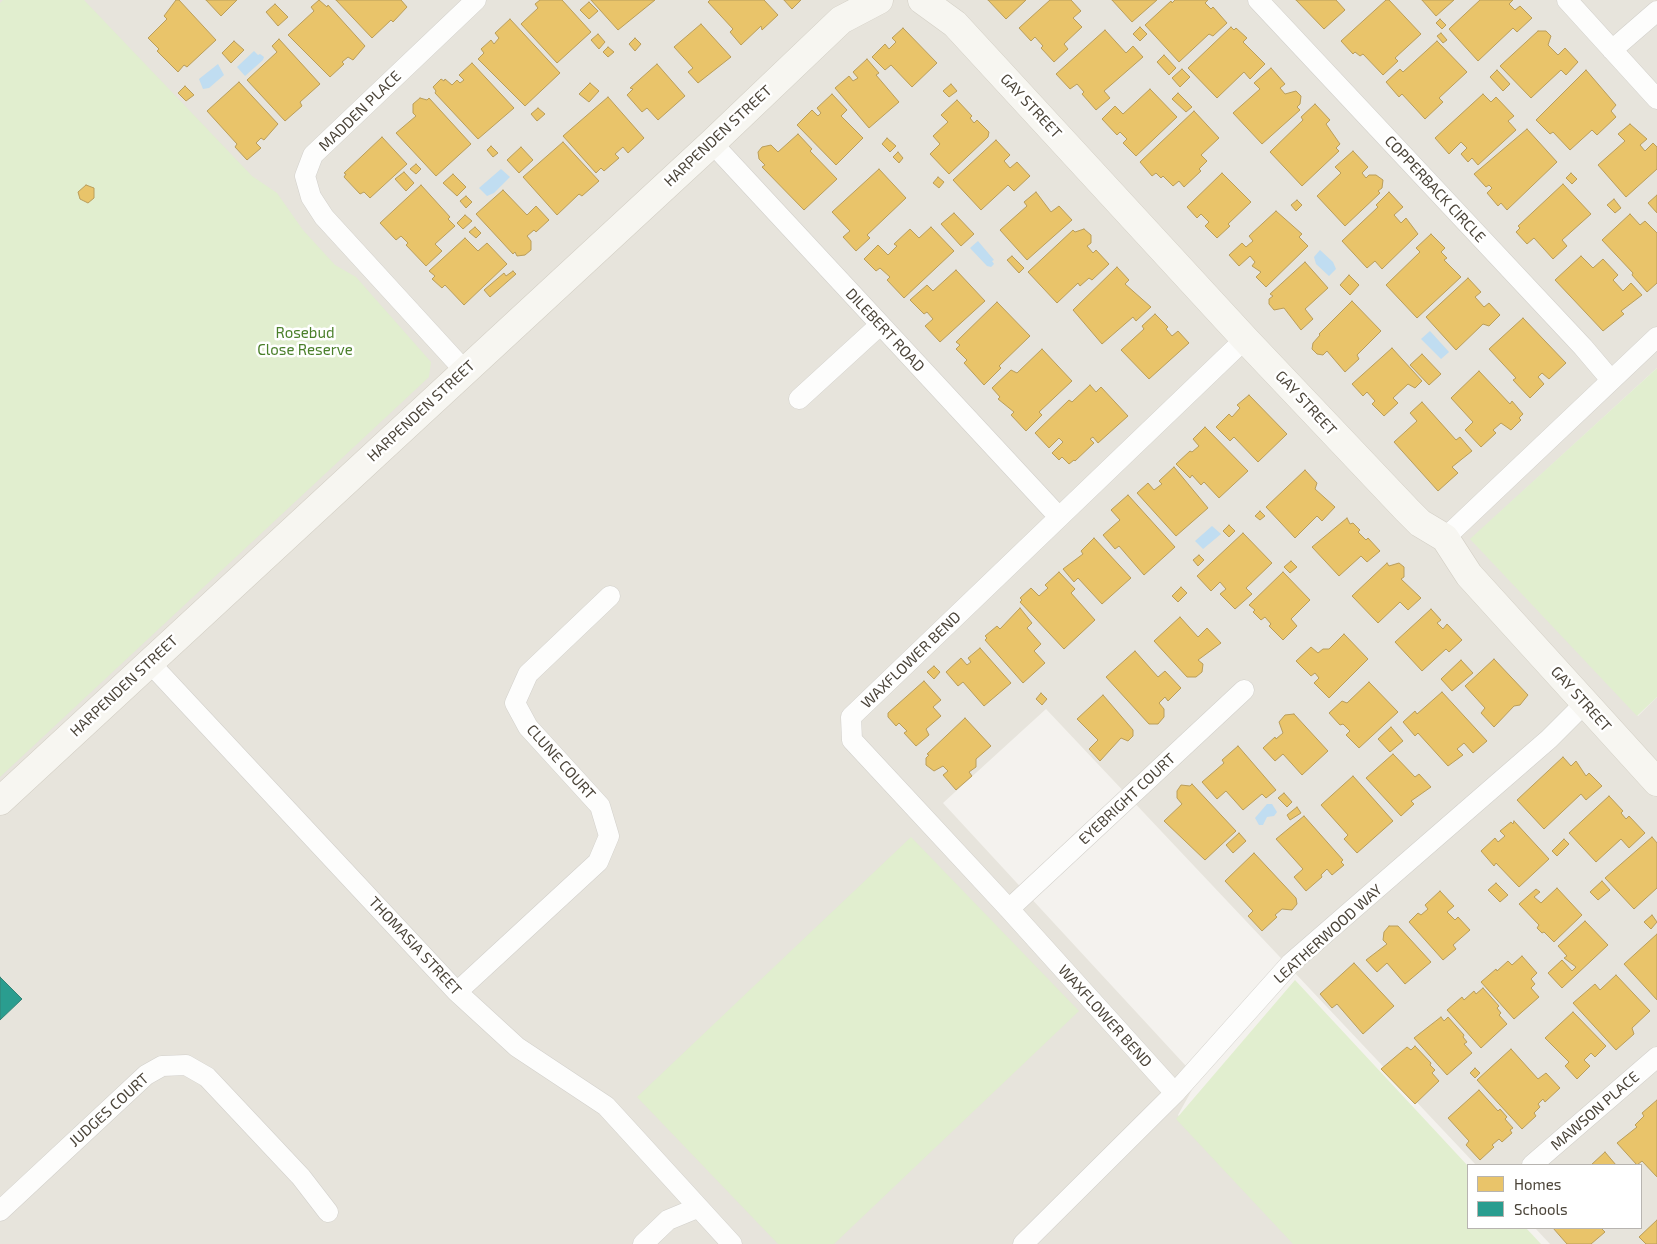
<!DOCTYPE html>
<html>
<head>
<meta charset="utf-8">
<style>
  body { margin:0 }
  #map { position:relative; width:1657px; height:1244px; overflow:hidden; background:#f4f2ee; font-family:"Exo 2",sans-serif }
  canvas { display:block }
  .legend { position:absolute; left:1467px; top:1164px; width:175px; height:65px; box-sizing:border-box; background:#fff; border:1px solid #b7b4b0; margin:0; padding:6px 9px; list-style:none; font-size:15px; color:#4b4439 }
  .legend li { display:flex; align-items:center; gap:10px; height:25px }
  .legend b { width:25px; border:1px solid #b7b4b0 }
</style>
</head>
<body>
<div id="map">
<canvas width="1657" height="1244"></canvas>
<ul class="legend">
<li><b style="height:14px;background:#e9c46a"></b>Homes</li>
<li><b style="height:14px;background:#2a9d8f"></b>Schools</li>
</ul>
</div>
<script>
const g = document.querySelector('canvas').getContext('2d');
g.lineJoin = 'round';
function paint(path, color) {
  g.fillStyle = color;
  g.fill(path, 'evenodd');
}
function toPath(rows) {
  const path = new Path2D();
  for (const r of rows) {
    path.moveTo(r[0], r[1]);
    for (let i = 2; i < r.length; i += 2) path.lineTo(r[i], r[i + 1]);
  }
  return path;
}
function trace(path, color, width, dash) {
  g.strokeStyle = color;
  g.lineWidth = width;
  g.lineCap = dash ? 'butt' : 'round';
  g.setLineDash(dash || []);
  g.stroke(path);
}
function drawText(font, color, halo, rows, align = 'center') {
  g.font = font + ' "Exo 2",sans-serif';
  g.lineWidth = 5;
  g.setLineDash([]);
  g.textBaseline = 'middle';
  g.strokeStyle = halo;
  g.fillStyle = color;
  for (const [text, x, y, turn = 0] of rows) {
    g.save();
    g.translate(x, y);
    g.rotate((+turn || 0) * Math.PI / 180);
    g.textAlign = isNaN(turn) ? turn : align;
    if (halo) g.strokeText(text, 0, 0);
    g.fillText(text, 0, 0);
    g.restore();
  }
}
const residential = toPath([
  [0,0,1657,0,1657,368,1471,539,1638,716,1657,697,1657,1244,1550,1244,1535,1228,1641,1228,1641,1165,1476,1165,1046,709,943,803,1198,1079,1178,1115,1298,1244,0,1244]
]);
const green = toPath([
  [3,0,84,0,252,176,277,193,303,230,335,265,356,277,431,362,429,377,0,777,0,3],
  [1657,368,1657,697,1637,716,1470,539],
  [911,837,1079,1011,834,1244,778,1244,637,1097],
  [1295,980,1468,1166,1468,1228,1526,1228,1541,1244,1293,1244,1176,1119]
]);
const water = toPath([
  [254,51,258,55,260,54,264,57,263,60,245,76,237,67],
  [218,64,224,75,209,88,203,89,199,79],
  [501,169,510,177,494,193,487,196,479,188],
  [978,241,994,260,992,261,994,264,991,267,987,266,970,248],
  [1320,250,1333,262,1336,269,1329,276,1316,264,1314,257],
  [1430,331,1449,352,1441,359,1421,339],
  [1212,526,1221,534,1203,549,1195,541],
  [1267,804,1272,804,1277,812,1274,816,1267,817,1263,825,1259,825,1255,818]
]);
const homes = toPath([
  [176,0,179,0,216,40,187,67,184,65,178,72,157,51,159,49,148,38,167,19,164,16,176,0],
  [206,0,237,0,221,16,206,0],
  [319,0,327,7,328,5,365,46,353,60,348,57,342,62,344,64,330,77,288,35,314,11,311,7,319,0],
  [336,0,401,0,407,7,393,22,391,20,372,38,336,0],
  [540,0,562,0,591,32,557,63,521,24,538,8,535,4,540,0],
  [591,0,655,0,618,30,591,0],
  [710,0,764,0,778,15,762,30,761,26,741,45,730,32,733,29,708,2,710,0],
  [784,0,801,0,792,9,784,0],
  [988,0,1026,0,1006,19,988,0],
  [1050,0,1071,0,1081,11,1073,18,1082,27,1064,44,1068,49,1054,62,1041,48,1043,46,1035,37,1031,41,1019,28,1050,0],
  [1112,0,1157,0,1132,22,1112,0],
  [1175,0,1208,0,1205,3,1211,9,1213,7,1227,23,1213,36,1209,34,1179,62,1145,25,1171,1,1172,3,1175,0],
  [1296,0,1336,0,1345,10,1324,29,1296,0],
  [1386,0,1389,0,1421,34,1395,58,1398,61,1383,75,1363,54,1360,56,1355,52,1353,54,1341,41,1386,0],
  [1422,0,1454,0,1436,16,1422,0],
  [1480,0,1513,0,1509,4,1515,10,1520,6,1532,18,1517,32,1513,28,1478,61,1449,29,1480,0],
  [589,2,598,11,589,19,580,10,589,2],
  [275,4,288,17,278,26,266,12,275,4],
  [510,19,560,73,525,106,478,59,484,53,481,49,491,40,494,44,499,38,495,33,510,19],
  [1440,19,1446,25,1442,29,1436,23,1440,19],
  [701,24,731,57,698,83,688,72,693,68,674,47,701,24],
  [1140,27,1147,34,1140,41,1133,34,1140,27],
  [1231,27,1234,30,1236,28,1247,38,1243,42,1265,64,1250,79,1244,72,1217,98,1188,68,1231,27],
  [903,28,937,63,912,87,891,65,885,70,872,57,885,44,889,49,896,42,892,38,903,28],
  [1105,30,1126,53,1133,46,1143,57,1104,91,1110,98,1096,110,1082,94,1084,92,1077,84,1070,89,1056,74,1105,30],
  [1538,31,1546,31,1551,36,1548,45,1558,55,1565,48,1578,62,1566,75,1561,70,1531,98,1500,66,1538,31],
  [1441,33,1447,40,1443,43,1437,36,1441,33],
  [598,34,605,42,599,49,591,40,598,34],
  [635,38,641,44,635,51,629,44,635,38],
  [279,39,320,84,300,102,302,106,285,121,247,80,277,52,272,46,279,39],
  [234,41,244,50,231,63,222,53,234,41],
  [1437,41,1467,72,1439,98,1443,102,1425,119,1402,94,1399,97,1386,82,1400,69,1403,72,1437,41],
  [608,47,614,52,608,57,603,52,608,47],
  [1164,55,1176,68,1169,75,1157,62,1164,55],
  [867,59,879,73,876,75,899,102,869,128,835,88,849,76,853,81,858,78,853,72,867,59],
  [472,63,514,108,478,139,435,93,436,91,433,87,441,79,444,81,445,79,452,85,457,80,460,83,464,80,459,75,472,63],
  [657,64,685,96,658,120,647,108,642,112,627,95,633,89,630,88,657,64],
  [1271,68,1285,84,1280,88,1285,94,1296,91,1301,96,1300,104,1297,107,1300,110,1262,144,1233,113,1260,89,1254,83,1271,68],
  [1182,69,1190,77,1180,87,1172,78,1182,69],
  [1497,70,1510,84,1503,91,1490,77,1497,70],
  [1586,70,1616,105,1611,111,1616,117,1597,135,1592,130,1570,150,1553,132,1550,134,1536,120,1586,70],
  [239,82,278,124,264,140,261,138,256,143,261,148,247,160,235,147,237,144,207,111,239,82],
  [590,83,599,91,589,102,579,94,590,83],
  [951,84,957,91,949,97,943,91,951,84],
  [185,86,194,95,186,101,178,93,185,86],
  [1150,89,1177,117,1136,156,1123,143,1127,139,1120,132,1117,135,1102,119,1115,106,1123,114,1150,89],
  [1178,93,1192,107,1186,112,1172,99,1178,93],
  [832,94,847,110,841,116,863,138,836,165,797,125,812,110,818,116,821,113,817,108,832,94],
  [1483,94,1491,102,1496,97,1514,116,1508,121,1516,130,1478,165,1472,158,1468,162,1461,154,1467,148,1461,142,1449,154,1435,138,1483,94],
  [608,97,644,138,628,153,623,147,615,154,619,158,604,171,601,168,596,173,563,136,608,97],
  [420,98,427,100,429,98,471,144,436,176,396,133,416,116,413,113,413,104,420,98],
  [957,100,972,116,970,118,974,123,977,120,989,132,988,137,949,174,930,154,940,144,933,136,948,122,941,115,957,100],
  [1315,104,1330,120,1326,124,1340,144,1336,148,1339,151,1302,186,1270,152,1303,120,1301,117,1315,104],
  [538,108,545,114,537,121,531,114,538,108],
  [1194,111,1219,138,1201,155,1207,161,1199,169,1201,171,1184,187,1179,181,1173,186,1163,176,1161,178,1156,173,1152,176,1140,162,1194,111],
  [1630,124,1647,139,1640,145,1645,151,1653,143,1657,147,1657,169,1626,197,1598,165,1625,141,1618,134,1630,124],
  [1527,129,1557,162,1507,210,1501,203,1498,206,1487,193,1492,188,1489,185,1486,187,1474,174,1527,129],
  [798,134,812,149,810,151,837,179,804,210,762,167,765,165,759,159,758,152,762,147,771,145,778,152,798,134],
  [382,137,407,164,370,198,364,192,360,194,344,177,346,174,344,173,382,137],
  [887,138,896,146,890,152,882,144,887,138],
  [996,140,1010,155,1004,161,1010,168,1017,162,1030,176,1014,191,1008,185,981,210,953,180,996,140],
  [563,142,599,181,582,196,579,194,557,215,523,177,563,142],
  [491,146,498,153,493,157,487,150,491,146],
  [521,147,533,160,519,173,507,160,521,147],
  [1353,151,1368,167,1362,173,1366,178,1369,175,1376,175,1383,180,1382,188,1378,191,1380,193,1345,226,1317,196,1341,173,1335,167,1353,151],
  [898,152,903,158,899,163,893,157,898,152],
  [416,164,421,169,416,174,410,169,416,164],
  [879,169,906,198,867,235,870,238,856,251,843,237,850,231,832,212,879,169],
  [404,172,414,183,406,191,395,179,404,172],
  [1222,173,1251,202,1228,224,1230,226,1217,238,1205,226,1209,222,1201,214,1197,218,1187,207,1222,173],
  [1571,173,1577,179,1572,184,1566,178,1571,173],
  [453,174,466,187,457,196,443,183,453,174],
  [938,177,944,182,939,188,933,183,938,177],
  [1563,184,1591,214,1562,240,1567,246,1553,259,1534,238,1527,244,1516,232,1520,228,1518,226,1563,184],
  [86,185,94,188,94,198,88,203,80,199,78,192,86,185],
  [421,185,450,217,448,219,455,226,435,244,442,251,426,266,406,245,408,243,401,236,396,240,380,223,421,185],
  [503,190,527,215,536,206,549,220,536,232,534,230,527,236,531,241,531,250,525,255,517,256,515,252,513,254,476,214,503,190],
  [1036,192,1051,212,1059,206,1072,220,1027,260,1000,230,1027,206,1024,202,1036,192],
  [1389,192,1403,207,1394,215,1401,223,1406,218,1418,234,1382,269,1375,261,1367,268,1342,241,1378,207,1376,205,1389,192],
  [1657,195,1657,213,1648,203,1657,195],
  [466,196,472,202,466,208,460,201,466,196],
  [1614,199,1621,208,1615,213,1607,205,1614,199],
  [1297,200,1302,205,1296,211,1291,205,1297,200],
  [1276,211,1302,234,1299,237,1308,246,1266,287,1256,277,1261,272,1252,266,1255,262,1250,256,1239,266,1229,255,1242,243,1246,247,1253,241,1249,236,1276,211],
  [954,213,974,234,961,246,941,224,954,213],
  [1630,214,1640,225,1645,221,1657,233,1657,283,1647,292,1632,275,1633,273,1602,240,1630,214],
  [465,215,472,221,463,229,457,223,465,215],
  [475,227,481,233,476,238,469,232,475,227],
  [931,227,954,251,904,298,887,280,890,277,880,268,876,271,864,259,878,245,888,255,897,246,894,244,910,229,919,238,931,227],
  [1084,229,1091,235,1091,243,1087,246,1093,253,1096,250,1109,264,1092,280,1089,278,1080,286,1078,283,1057,303,1028,272,1073,230,1075,232,1084,229],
  [1431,234,1445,248,1441,252,1447,258,1444,260,1461,277,1417,318,1386,285,1420,252,1416,248,1431,234],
  [465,238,478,251,487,243,507,264,464,305,445,285,442,288,432,279,435,276,429,271,465,238],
  [1012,256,1024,268,1019,273,1007,260,1012,256],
  [1581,256,1593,268,1603,259,1618,275,1613,280,1623,291,1631,283,1642,295,1621,311,1624,314,1603,331,1555,280,1581,256],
  [1305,262,1328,288,1305,309,1313,319,1301,330,1284,308,1274,310,1269,304,1269,299,1273,296,1270,294,1305,262],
  [1117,267,1129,280,1125,284,1151,307,1136,321,1133,317,1102,344,1073,310,1117,267],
  [956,270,985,301,940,342,925,326,933,319,927,312,924,314,910,300,927,285,933,291,956,270],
  [513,271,516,274,490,297,484,290,504,273,506,276,513,271],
  [1349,275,1359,285,1350,295,1340,285,1349,275],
  [1468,278,1481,292,1475,297,1484,307,1489,303,1500,315,1489,326,1483,324,1456,350,1426,317,1468,278],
  [1352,301,1381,331,1357,355,1359,359,1345,372,1327,351,1323,355,1317,354,1312,349,1313,343,1320,335,1319,334,1352,301],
  [997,302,1030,336,999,366,1001,368,984,385,964,363,967,360,956,349,960,345,956,342,997,302],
  [1155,314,1168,327,1166,329,1172,336,1178,331,1189,343,1149,379,1121,350,1144,329,1142,326,1155,314],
  [1523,318,1566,363,1549,379,1542,373,1538,377,1544,384,1530,398,1513,380,1516,378,1489,349,1523,318],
  [1392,348,1422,381,1415,388,1408,384,1393,398,1398,403,1384,416,1372,404,1375,401,1367,392,1363,396,1352,384,1392,348],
  [1042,349,1072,381,1039,412,1042,415,1026,431,1011,415,1014,412,998,399,1000,397,992,388,1011,370,1017,373,1042,349],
  [1422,354,1441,374,1429,385,1410,365,1422,354],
  [1479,371,1510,404,1512,401,1523,414,1519,418,1521,420,1511,430,1501,423,1493,430,1496,433,1481,447,1465,430,1473,422,1451,398,1479,371],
  [1090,385,1096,392,1101,387,1128,416,1098,443,1093,437,1090,439,1094,443,1075,461,1074,460,1069,464,1062,457,1059,460,1052,453,1063,442,1059,438,1049,448,1035,433,1069,400,1072,402,1090,385],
  [1249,395,1287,434,1258,462,1234,437,1230,441,1216,427,1229,414,1232,417,1240,408,1237,405,1249,395],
  [1422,402,1456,440,1460,437,1472,451,1452,467,1458,473,1438,491,1394,442,1417,421,1410,413,1422,402],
  [1205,427,1248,471,1219,498,1204,482,1201,485,1192,475,1190,478,1176,464,1190,451,1192,452,1199,446,1193,439,1205,427],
  [1174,467,1208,508,1176,536,1137,493,1148,483,1154,490,1162,484,1159,481,1174,467],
  [1305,470,1317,483,1315,489,1335,507,1322,521,1317,516,1295,538,1266,507,1305,470],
  [1128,495,1175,547,1144,575,1119,546,1115,549,1103,535,1120,520,1111,510,1128,495],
  [1260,511,1265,516,1260,520,1255,516,1260,511],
  [1347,518,1350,524,1353,523,1360,530,1358,532,1366,540,1368,538,1380,551,1367,562,1361,556,1339,576,1312,547,1347,518],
  [1229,525,1235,531,1229,537,1223,531,1229,525],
  [1243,533,1272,563,1246,588,1252,594,1235,609,1220,594,1226,589,1220,582,1211,591,1197,576,1243,533],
  [1094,538,1131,578,1102,604,1078,578,1074,582,1063,569,1083,554,1081,551,1094,538],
  [1199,555,1204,560,1198,566,1193,560,1199,555],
  [1291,561,1297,567,1290,573,1284,567,1291,561],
  [1387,563,1389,566,1399,563,1404,567,1404,577,1401,579,1421,598,1408,610,1400,602,1378,623,1352,596,1387,563],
  [1059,572,1075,589,1071,593,1095,620,1064,649,1020,602,1022,600,1020,598,1031,588,1039,596,1048,588,1045,585,1059,572],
  [1283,572,1310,600,1291,619,1297,626,1283,640,1269,626,1271,624,1265,617,1261,620,1253,612,1255,610,1249,605,1283,572],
  [1181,587,1187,593,1178,602,1172,596,1181,587],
  [1020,608,1032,623,1027,628,1041,644,1034,651,1045,663,1023,683,985,640,987,638,985,636,997,626,1000,629,1020,608],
  [1431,609,1441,620,1437,623,1443,629,1447,624,1462,640,1449,652,1446,649,1422,671,1395,642,1431,609],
  [1180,617,1198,637,1207,628,1221,643,1198,660,1203,664,1202,672,1196,677,1187,677,1154,641,1180,617],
  [1344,634,1368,659,1329,698,1314,683,1319,678,1315,673,1311,676,1296,661,1311,647,1318,653,1323,649,1329,649,1344,634],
  [980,648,1011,683,984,706,963,682,958,686,946,672,961,658,967,665,971,662,968,658,980,648],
  [1135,651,1158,677,1165,671,1181,688,1168,701,1165,697,1159,703,1164,709,1164,717,1158,724,1149,724,1106,677,1135,651],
  [1494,659,1528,695,1520,705,1514,706,1494,727,1481,713,1485,708,1465,686,1494,659],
  [1461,660,1473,673,1452,691,1441,679,1461,660],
  [934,666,940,672,934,679,927,672,934,666],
  [924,681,941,700,933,707,941,716,926,729,929,735,916,746,904,733,907,731,899,723,896,726,888,717,888,713,924,681],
  [1369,682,1398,712,1359,748,1346,735,1350,731,1343,724,1340,725,1329,713,1342,701,1347,703,1369,682],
  [1442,692,1487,741,1473,753,1464,743,1457,749,1463,755,1448,766,1418,733,1415,736,1403,722,1415,711,1417,714,1442,692],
  [1041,693,1047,699,1042,705,1036,699,1041,693],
  [1103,695,1133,730,1133,736,1128,741,1121,738,1100,761,1089,749,1098,740,1077,719,1103,695],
  [1294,714,1328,751,1302,775,1283,754,1275,761,1263,748,1275,737,1276,739,1283,733,1279,722,1285,715,1294,714],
  [965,718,991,746,976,759,976,767,969,772,972,776,956,790,943,775,948,771,943,766,934,771,926,765,926,758,929,755,927,754,965,718],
  [1391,727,1403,741,1390,752,1378,739,1391,727],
  [1238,746,1276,790,1266,798,1262,794,1243,810,1226,791,1217,799,1202,782,1224,763,1222,760,1238,746],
  [1393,754,1415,777,1419,774,1431,787,1411,801,1414,804,1401,816,1366,778,1393,754],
  [1563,757,1571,766,1576,761,1586,776,1589,773,1602,786,1586,800,1581,794,1544,829,1517,800,1563,757],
  [1353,776,1393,821,1357,853,1344,839,1348,835,1321,805,1353,776],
  [1192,784,1236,831,1205,860,1164,821,1182,804,1177,798,1177,791,1181,785,1190,786,1192,784],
  [1284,793,1292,802,1287,807,1278,798,1284,793],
  [1609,796,1623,811,1621,813,1626,819,1629,816,1645,833,1629,848,1621,839,1596,862,1569,833,1609,796],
  [1297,807,1301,813,1290,820,1287,815,1297,807],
  [1304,816,1343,860,1341,862,1344,865,1332,875,1327,869,1321,875,1322,877,1306,891,1294,877,1303,869,1276,839,1304,816],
  [1514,821,1549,859,1519,887,1496,863,1494,866,1481,851,1495,838,1498,842,1505,836,1500,831,1511,822,1513,824,1514,821],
  [1239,833,1246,841,1233,853,1226,845,1239,833],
  [1652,837,1657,843,1657,888,1634,909,1605,878,1652,837],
  [1564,839,1569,844,1557,856,1552,851,1564,839],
  [1254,853,1296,898,1297,904,1292,910,1282,909,1275,915,1277,917,1262,931,1248,916,1253,911,1225,881,1254,853],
  [1602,881,1610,890,1598,900,1590,892,1602,881],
  [1496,883,1508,895,1500,902,1488,890,1496,883],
  [1557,888,1582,915,1554,942,1544,932,1542,933,1537,928,1539,925,1519,904,1536,889,1540,892,1534,897,1541,903,1557,888],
  [1440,891,1454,906,1447,912,1455,920,1458,917,1470,930,1453,945,1456,949,1443,960,1409,922,1418,913,1421,915,1428,909,1425,905,1440,891],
  [1652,915,1657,922,1651,929,1644,922,1652,915],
  [1585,921,1608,945,1562,988,1548,973,1562,960,1572,971,1576,967,1564,958,1567,956,1558,946,1585,921],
  [1389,926,1398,926,1431,962,1405,984,1387,963,1377,972,1366,960,1387,944,1383,940,1384,932,1389,926],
  [1657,934,1657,1000,1624,964,1657,934],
  [1522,956,1537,973,1531,979,1535,984,1531,988,1539,997,1514,1019,1481,982,1496,969,1497,971,1508,961,1512,965,1522,956],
  [1354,963,1394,1006,1363,1034,1337,1004,1332,1008,1320,994,1354,963],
  [1616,975,1650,1011,1632,1028,1634,1034,1616,1050,1573,1003,1595,984,1600,990,1616,975],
  [1483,988,1499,1006,1497,1008,1501,1013,1499,1015,1507,1024,1481,1048,1447,1010,1462,997,1464,1000,1474,991,1476,994,1483,988],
  [1573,1012,1606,1046,1595,1057,1591,1053,1584,1060,1590,1066,1577,1079,1565,1066,1569,1062,1545,1038,1573,1012],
  [1441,1017,1444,1021,1448,1017,1464,1035,1463,1037,1467,1042,1464,1044,1472,1053,1447,1075,1414,1038,1441,1017],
  [1415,1046,1431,1063,1430,1065,1435,1070,1432,1073,1439,1081,1415,1104,1381,1069,1407,1047,1411,1050,1415,1046],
  [1511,1049,1538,1079,1546,1073,1560,1088,1545,1102,1543,1099,1538,1104,1540,1107,1534,1113,1536,1116,1522,1129,1477,1080,1511,1049],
  [1475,1068,1480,1073,1475,1078,1470,1073,1475,1068],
  [1479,1090,1498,1111,1500,1109,1507,1117,1505,1119,1513,1128,1510,1130,1512,1133,1502,1142,1499,1139,1492,1145,1494,1147,1480,1160,1466,1145,1469,1141,1448,1118,1479,1090],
  [1657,1100,1657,1177,1642,1161,1637,1165,1617,1143,1637,1127,1635,1125,1644,1116,1642,1113,1657,1100],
  [1605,1152,1616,1165,1591,1165,1605,1152],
  [1657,1220,1657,1244,1646,1244,1639,1237,1657,1220],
  [1553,1228,1601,1228,1605,1232,1591,1244,1567,1244,1553,1228]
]);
const schools = toPath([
  [0,977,22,999,0,1020,0,977]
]);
const street = toPath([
  [1258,0,1583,347,1611,380],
  [1567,0,1657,99],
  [1612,50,1657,11],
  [712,143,1059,517],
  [464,370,324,217,311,197,305,176,313,155,476,0],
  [799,399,880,325],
  [1445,538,1657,337],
  [150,663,457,992,517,1047,606,1106,732,1244],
  [1009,909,1244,690],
  [457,992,598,862,609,836,600,806,528,727,515,703,528,674,610,596],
  [1175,1093,1009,909,852,740,851,717,1245,339],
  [1532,1165,1657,1057],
  [0,1211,146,1075,162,1066,186,1065,207,1077,301,1177,328,1212],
  [643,1244,668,1220,697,1208],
  [1023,1244,1175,1093,1291,963,1549,739,1584,704]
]);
const secondary = toPath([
  [922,0,955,24,1245,339,1407,510,1420,523,1445,538,1469,575,1657,782],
  [0,801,712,143,841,20,879,0]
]);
const streetNames = [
  ["GAY STREET",1031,106,47],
  ["MADDEN PLACE",360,111,-44],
  ["HARPENDEN STREET",718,136,-43],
  ["COPPERBACK CIRCLE",1435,189,47],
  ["DILEBERT ROAD",885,330,47],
  ["GAY STREET",1306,403,47],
  ["HARPENDEN STREET",421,411,-43],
  ["WAXFLOWER BEND",911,660,-44],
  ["HARPENDEN STREET",124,686,-43],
  ["GAY STREET",1581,699,48],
  ["CLUNE COURT",561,762,48],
  ["EYEBRIGHT COURT",1127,799,-43],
  ["LEATHERWOOD WAY",1328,934,-42],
  ["THOMASIA STREET",415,946,47],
  ["WAXFLOWER BEND",1105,1016,48],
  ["JUDGES COURT",109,1110,-42],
  ["MAWSON PLACE",1595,1111,-41]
];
const parkNames = [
  ["Rosebud",305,333],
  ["Close Reserve",305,350]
];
paint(residential, '#e7e4dc');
paint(green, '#e1eecf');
paint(water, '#c0ddf1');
paint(homes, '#e9c46a');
trace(homes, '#ba9e5b', 1);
paint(schools, '#2a9d8f');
trace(schools, '#348275', 1);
trace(street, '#d2d0cb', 21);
trace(secondary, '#d3cfc5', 29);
trace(street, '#fdfdfc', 20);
trace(secondary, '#f7f6f1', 28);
drawText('15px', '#4b4439', '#fff', streetNames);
drawText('15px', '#4a7f2a', '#fff', parkNames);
</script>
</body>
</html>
